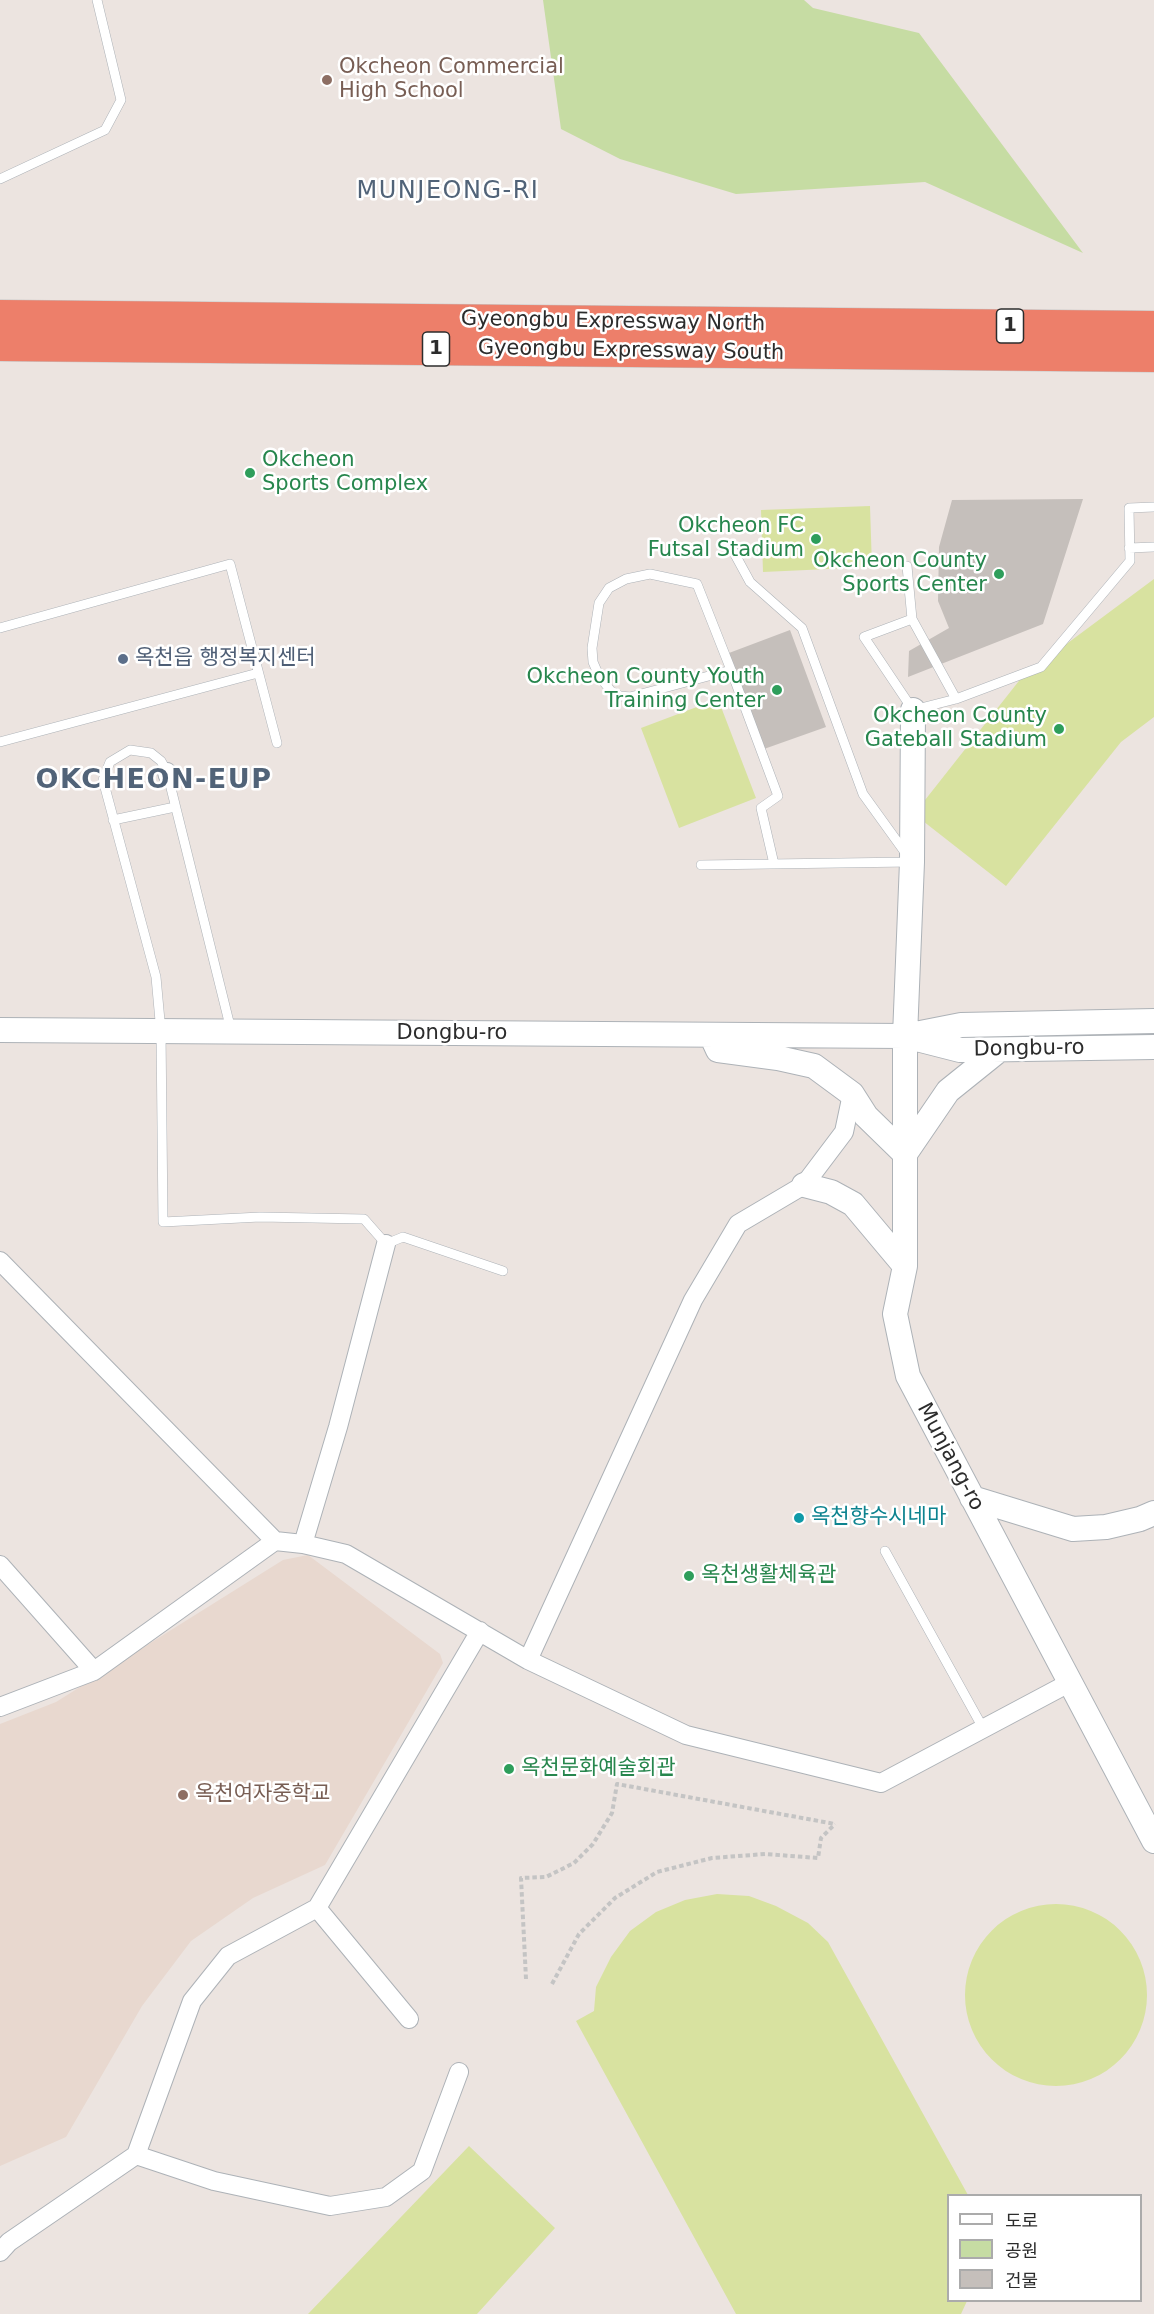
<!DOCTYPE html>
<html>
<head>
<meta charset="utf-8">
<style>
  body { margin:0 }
  #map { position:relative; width:1154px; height:2314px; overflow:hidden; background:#ece4e0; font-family:"DejaVu Sans","Noto Sans KR",sans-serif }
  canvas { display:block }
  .legend { position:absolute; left:947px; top:2194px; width:195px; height:108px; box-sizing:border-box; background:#fff; border:2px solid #ababab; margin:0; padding:8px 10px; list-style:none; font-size:18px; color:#2c2c2c }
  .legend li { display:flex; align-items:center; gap:12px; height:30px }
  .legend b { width:30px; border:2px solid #ababab }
</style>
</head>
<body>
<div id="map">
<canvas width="1154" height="2314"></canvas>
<ul class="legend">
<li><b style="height:8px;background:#fff"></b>도로</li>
<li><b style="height:16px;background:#c6dca3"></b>공원</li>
<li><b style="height:16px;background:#c5bfbb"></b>건물</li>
</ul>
</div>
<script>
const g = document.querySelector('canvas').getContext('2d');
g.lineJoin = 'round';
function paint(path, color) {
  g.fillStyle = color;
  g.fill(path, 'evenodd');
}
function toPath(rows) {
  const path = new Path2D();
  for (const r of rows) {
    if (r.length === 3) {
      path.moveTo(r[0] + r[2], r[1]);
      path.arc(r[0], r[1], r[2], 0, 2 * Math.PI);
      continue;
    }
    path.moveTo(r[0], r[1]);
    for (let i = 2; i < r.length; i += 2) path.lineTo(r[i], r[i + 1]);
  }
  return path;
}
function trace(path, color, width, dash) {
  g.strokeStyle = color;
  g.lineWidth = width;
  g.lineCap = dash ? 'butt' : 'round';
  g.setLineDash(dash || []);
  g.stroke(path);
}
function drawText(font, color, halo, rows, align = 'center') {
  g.font = font + ' "DejaVu Sans","Noto Sans KR",sans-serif';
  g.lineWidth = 5;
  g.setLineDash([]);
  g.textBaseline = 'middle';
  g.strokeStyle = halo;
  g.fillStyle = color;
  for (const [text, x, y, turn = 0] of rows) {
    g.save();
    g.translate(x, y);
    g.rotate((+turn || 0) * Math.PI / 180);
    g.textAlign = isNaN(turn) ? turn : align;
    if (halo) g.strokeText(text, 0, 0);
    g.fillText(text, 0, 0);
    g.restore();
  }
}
const education = toPath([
  [308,1555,440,1654,443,1663,325,1865,253,1898,191,1941,142,2006,66,2137,0,2166,0,1724,56,1702,283,1560]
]);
const green = toPath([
  [543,0,804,0,813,8,919,33,1083,253,925,182,736,194,620,159,561,129]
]);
const pitch = toPath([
  [870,506,872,567,763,572,761,510],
  [1154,579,1154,717,1121,742,1006,886,914,814,1022,677],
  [718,699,756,798,679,828,641,728],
  [717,1894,749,1896,776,1906,808,1923,828,1942,968,2195,948,2196,948,2300,967,2301,961,2314,736,2314,576,2021,594,2011,596,1987,611,1957,630,1931,656,1912,685,1900],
  [1056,1995,91],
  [469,2146,555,2228,477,2314,308,2314]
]);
const building = toPath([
  [1083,499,1043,624,908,677,909,651,949,628,938,601,939,547,952,500],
  [790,630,826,727,764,749,729,653]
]);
const path = toPath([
  [526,1979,521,1878,546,1877,574,1863,593,1844,612,1813,617,1784,835,1824],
  [552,1984,579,1934,615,1898,657,1872,712,1858,765,1854,818,1858,821,1838,835,1824]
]);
const lane = toPath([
  [0,179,105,130,121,100,97,0],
  [1129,548,1154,547],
  [732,549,750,582,802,628,863,794,907,855],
  [907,566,912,619,864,637,913,710,956,699,1041,667,1130,561,1129,508,1154,507],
  [912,619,956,699],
  [0,628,230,564,277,743],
  [731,670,697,584,650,574,626,579,609,588,599,603,592,648,593,662,599,676,611,691,620,696,630,697,731,670,778,796,761,808,774,864],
  [0,742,258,673],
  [167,772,161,761,151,753,130,750,110,762,103,780,156,977,161,1032,163,1222,260,1217,364,1219,386,1244,403,1237,503,1271],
  [168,776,231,1030],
  [113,820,175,807],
  [701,865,910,862],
  [885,1551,983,1728]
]);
const street = toPath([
  [167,772,168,776],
  [0,1261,275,1541],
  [303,1544,338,1427,386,1244],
  [0,1565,94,1671],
  [528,1660,693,1300,738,1224,804,1185,844,1132,852,1094],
  [0,1707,94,1671,275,1541,303,1544,346,1554,528,1660,686,1735,881,1783,1069,1683],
  [409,2019,317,1908,480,1631],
  [136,2155,214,2181,330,2206,386,2197,422,2171,459,2072],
  [0,2252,9,2242,136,2155,192,2001,228,1956,317,1908]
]);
const secondary = toPath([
  [913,710,912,862,905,1036,905,1266,895,1314,908,1376,1154,1841],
  [0,1030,905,1036,961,1025,1154,1021],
  [712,1037,718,1050,778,1058,814,1066,852,1094,866,1116,905,1154],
  [913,1038,960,1050,1154,1047],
  [905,1154,948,1091,999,1050],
  [804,1185,831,1192,853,1204,905,1266],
  [972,1498,1073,1529,1106,1527,1140,1519,1154,1513]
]);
const highway = toPath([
  [0,316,1154,327],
  [0,345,1154,356]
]);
const markers = [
  [327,80,6,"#8d6e63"],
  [250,473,6,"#2e9e5b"],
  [816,539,6,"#2e9e5b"],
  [999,574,6,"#2e9e5b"],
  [123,659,6,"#5c6f8a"],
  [777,690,6,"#2e9e5b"],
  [1059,729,6,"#2e9e5b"],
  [799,1518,6,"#0f9aa8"],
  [689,1576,6,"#2e9e5b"],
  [509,1769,6,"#2e9e5b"],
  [183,1795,6,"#8d6e63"]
];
const shields = [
  [1010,326,27],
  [436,349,27]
];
const shieldNames = [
  ["1",1010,326],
  ["1",436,349]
];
const educationNames = [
  ["Okcheon Commercial",339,68],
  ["High School",339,92],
  ["옥천여자중학교",195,1795]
];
const streetNames = [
  ["Gyeongbu Expressway North",613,322,1],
  ["Gyeongbu Expressway South",631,351,1],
  ["Dongbu-ro",452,1034],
  ["Dongbu-ro",1029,1049,-1],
  ["Munjang-ro",950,1457,62]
];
const leisureNames = [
  ["Okcheon",262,461,"left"],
  ["Sports Complex",262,485,"left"],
  ["Okcheon FC",804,527],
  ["Futsal Stadium",804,551],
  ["Okcheon County",987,562],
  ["Sports Center",987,586],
  ["Okcheon County Youth",765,678],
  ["Training Center",765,702],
  ["Okcheon County",1047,717],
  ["Gateball Stadium",1047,741],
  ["옥천생활체육관",701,1576,"left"],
  ["옥천문화예술회관",521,1769,"left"]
];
const serviceNames = [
  ["옥천읍 행정복지센터",135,659]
];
const cultureNames = [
  ["옥천향수시네마",811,1518]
];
const quarterNames = [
  ["MUNJEONG-RI",448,192]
];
const districtNames = [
  ["OKCHEON-EUP",154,781]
];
paint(education, '#e8d8cf');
paint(green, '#c6dca3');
paint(pitch, '#d8e2a0');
paint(building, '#c5bfbb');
trace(lane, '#adb2b7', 10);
trace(street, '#adb2b7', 20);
trace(secondary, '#adb2b7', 26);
trace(highway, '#c4c4c4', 33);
trace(path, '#c4c4c4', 4, [4.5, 3]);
trace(lane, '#fff', 9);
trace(street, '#fff', 18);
trace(secondary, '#fff', 24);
trace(highway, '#ed7f6a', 32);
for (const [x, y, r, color] of markers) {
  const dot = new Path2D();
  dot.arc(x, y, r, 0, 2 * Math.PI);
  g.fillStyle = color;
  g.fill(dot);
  trace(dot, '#fff', 2);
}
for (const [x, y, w] of shields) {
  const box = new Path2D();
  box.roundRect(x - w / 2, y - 17, w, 34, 4.5);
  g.fillStyle = '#fff';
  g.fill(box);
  trace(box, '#2c2c2c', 1.5);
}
drawText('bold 20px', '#2c2c2c', null, shieldNames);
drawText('21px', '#785e54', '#fff', educationNames, 'left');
drawText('21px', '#2c2c2c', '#fff', streetNames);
drawText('21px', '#27864d', '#fff', leisureNames, 'right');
drawText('21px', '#4e5e75', '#fff', serviceNames, 'left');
drawText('21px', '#0d838f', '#fff', cultureNames, 'left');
g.letterSpacing = '1.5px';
drawText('24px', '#516378', '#fff', quarterNames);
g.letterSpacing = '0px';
g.letterSpacing = '1.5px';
drawText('bold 27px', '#516378', '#fff', districtNames);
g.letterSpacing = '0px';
</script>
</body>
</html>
